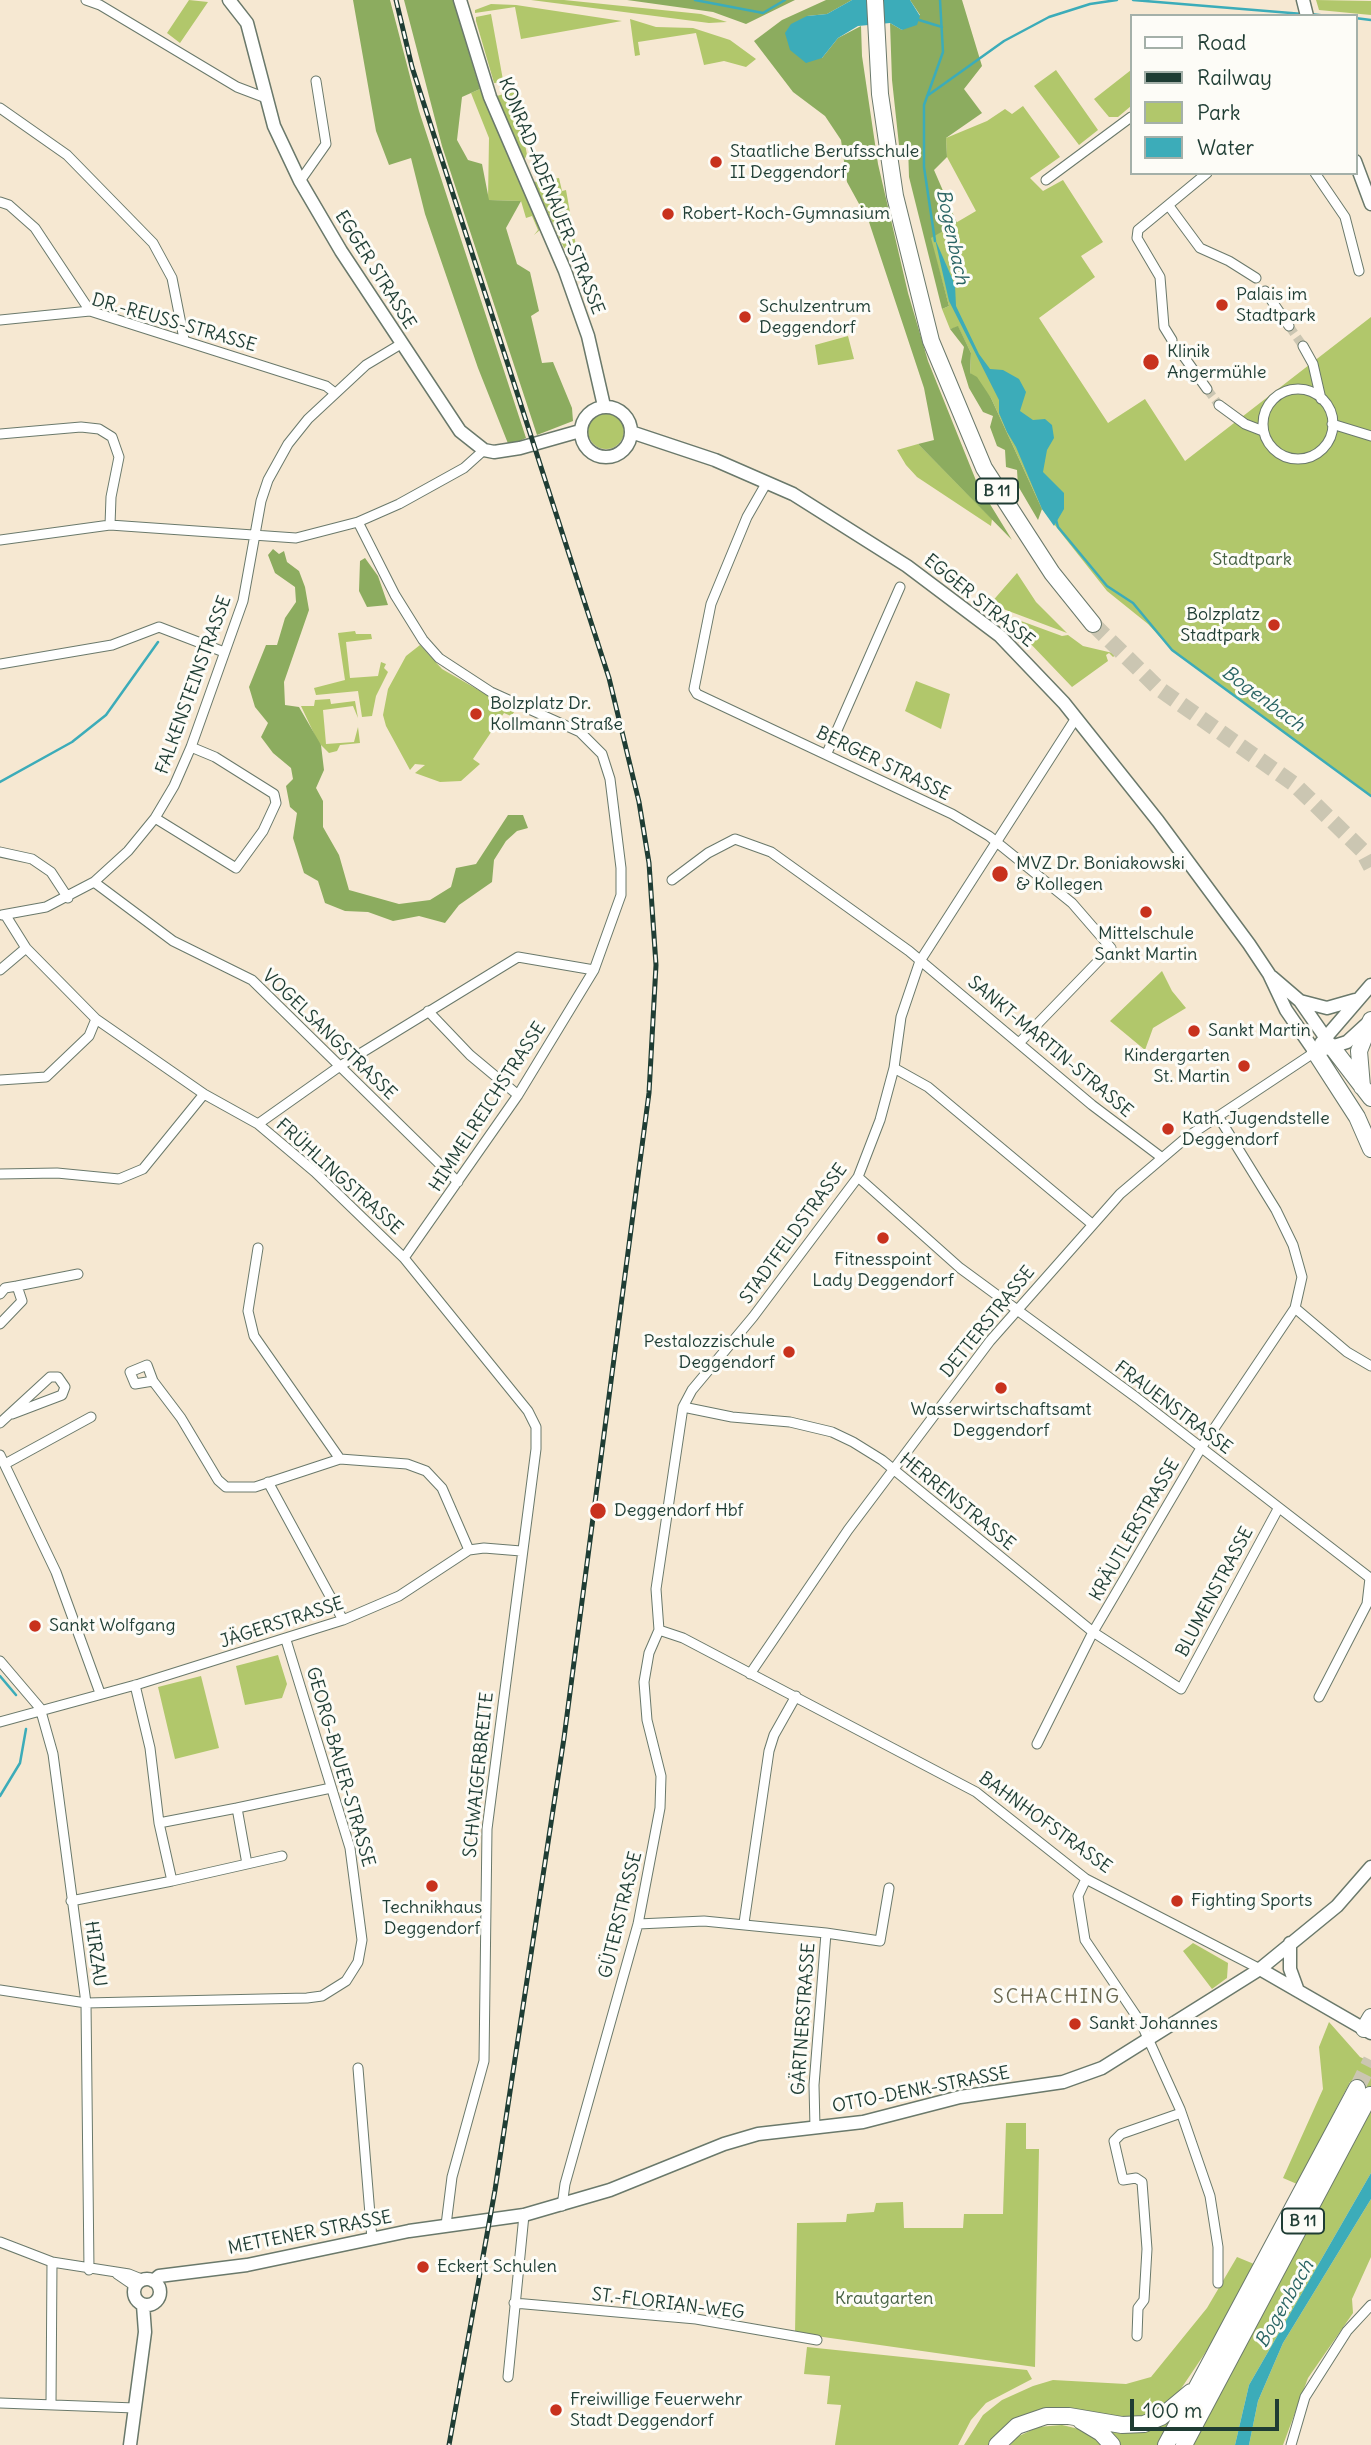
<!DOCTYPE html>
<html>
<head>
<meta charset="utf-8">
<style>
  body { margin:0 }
  #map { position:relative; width:1371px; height:2445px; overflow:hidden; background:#f6e8d2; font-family:Delius,sans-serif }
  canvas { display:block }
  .legend { position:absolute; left:1130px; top:14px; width:228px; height:161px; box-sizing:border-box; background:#fdfcf7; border:2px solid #a4b0a9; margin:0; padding:9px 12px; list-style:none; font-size:21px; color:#1f3d34 }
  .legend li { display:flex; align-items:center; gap:14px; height:35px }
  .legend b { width:35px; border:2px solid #a4b0a9 }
  .scale { position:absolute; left:1130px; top:2399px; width:149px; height:32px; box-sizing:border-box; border:4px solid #1f3d34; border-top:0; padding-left:9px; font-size:21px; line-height:24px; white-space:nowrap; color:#1f3d34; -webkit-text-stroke:5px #fdfcf7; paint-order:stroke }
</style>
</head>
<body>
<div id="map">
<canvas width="1371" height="2445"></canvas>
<ul class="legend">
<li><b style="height:9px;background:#fff"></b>Road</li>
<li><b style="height:9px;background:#1f3d34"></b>Railway</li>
<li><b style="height:19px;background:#b1c76b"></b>Park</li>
<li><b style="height:19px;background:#3cacb9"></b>Water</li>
</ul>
<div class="scale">100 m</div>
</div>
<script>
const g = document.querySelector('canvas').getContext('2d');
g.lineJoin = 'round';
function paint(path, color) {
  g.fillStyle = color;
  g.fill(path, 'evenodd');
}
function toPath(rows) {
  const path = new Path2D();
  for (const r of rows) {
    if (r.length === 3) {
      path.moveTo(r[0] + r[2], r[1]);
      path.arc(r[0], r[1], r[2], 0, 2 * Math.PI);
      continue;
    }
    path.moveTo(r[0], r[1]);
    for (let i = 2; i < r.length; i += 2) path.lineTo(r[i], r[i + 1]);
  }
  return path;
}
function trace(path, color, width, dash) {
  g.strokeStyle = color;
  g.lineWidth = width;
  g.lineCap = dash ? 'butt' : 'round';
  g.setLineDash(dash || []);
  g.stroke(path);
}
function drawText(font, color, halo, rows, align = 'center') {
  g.font = font + ' Delius,sans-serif';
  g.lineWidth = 6;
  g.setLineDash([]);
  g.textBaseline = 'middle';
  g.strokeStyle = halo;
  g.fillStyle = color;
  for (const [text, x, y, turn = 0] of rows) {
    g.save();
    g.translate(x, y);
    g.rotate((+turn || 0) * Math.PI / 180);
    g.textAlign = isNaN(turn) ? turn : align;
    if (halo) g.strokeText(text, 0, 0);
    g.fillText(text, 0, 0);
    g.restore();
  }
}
const green = toPath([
  [189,0,208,2,180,43,167,33],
  [531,0,564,0,701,14,727,22,709,23],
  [1316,0,1371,1,1371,15,1319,10],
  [491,4,516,5,622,21,521,39,515,7,475,13,475,10],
  [491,14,503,80,511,82,494,83,476,21,476,17],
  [630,19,656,27,693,28,730,40,756,59,746,67,724,61,704,65,696,33,638,42,640,55,635,56],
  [1056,70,1098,130,1079,145,1034,86],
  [1131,70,1131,106,1118,117,1109,117,1094,99],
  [480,89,541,229,534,235,538,230,532,216,526,218,521,201,488,200,489,138,471,93],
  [513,91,516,93,527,155,524,160,497,96],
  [1023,106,1060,157,1030,178,1043,191,1063,180,1103,242,1081,256,1095,277,1039,318,1108,423,1145,399,1185,461,1371,317,1371,796,1172,650,1148,624,1107,591,1042,509,991,398,970,373,971,353,958,327,950,329,942,309,949,306,930,238,976,211,947,157,946,138,987,121,1005,109,1012,114],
  [559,178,562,191,566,190,576,246,564,248,534,182],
  [848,336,854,359,818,365,815,345],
  [606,431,18],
  [918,444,992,519,991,526,917,477,906,465,897,450],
  [1017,573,1036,602,1067,633,990,604],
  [1002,614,1062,636,1068,635,1083,646,1117,654,1113,657,1109,653,1106,655,1108,661,1072,687],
  [355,631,356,634,371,634,372,639,346,642,350,678,378,676,381,662,386,664,384,668,388,672,376,696,372,716,362,717,358,691,316,695,314,688,345,680,338,633],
  [420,645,442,669,515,711,511,716,504,713,473,759,480,764,461,781,440,782,415,773,425,765,415,764,410,770,386,726,383,715,388,689,406,656],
  [916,681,950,694,941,729,905,711],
  [330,699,331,704,355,701,358,718,353,706,323,710,326,744,354,742,358,727,360,743,340,745,337,751,329,753,318,742,301,706,314,706,315,700],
  [1162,971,1172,991,1186,1008,1153,1028,1145,1050,1110,1021],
  [278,1655,287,1684,282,1698,245,1705,236,1666],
  [201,1676,219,1748,175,1759,158,1687],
  [1193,1943,1228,1963,1227,1978,1212,1989,1183,1951],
  [1329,2022,1360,2057,1371,2062,1371,2093,1350,2082,1297,2184,1283,2178,1323,2089,1319,2047],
  [1371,2109,1371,2173,1249,2385,1235,2445,1193,2445,1323,2195],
  [1006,2123,1026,2123,1026,2149,1039,2149,1035,2367,795,2333,797,2223,846,2222,847,2214,874,2212,876,2203,903,2202,904,2228,963,2228,964,2214,1003,2214],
  [1371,2199,1371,2257,1352,2299,1353,2313,1308,2378,1283,2445,1249,2445,1258,2401,1283,2343],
  [1237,2257,1254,2264,1228,2319,1168,2408,1136,2422,1055,2409,990,2445,964,2445,983,2415,1002,2400,1033,2386,1053,2380,1126,2384,1151,2377,1207,2308],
  [807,2347,1027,2370,1032,2379,986,2403,971,2420,958,2445,835,2445,841,2405,827,2404,830,2376,804,2374],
  [1173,2416,1161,2445,1116,2445,1105,2428],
  [1062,2425,1083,2430,1103,2445,1010,2445,1017,2437,1038,2427]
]);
const forest = toPath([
  [353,0,390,0,419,111,526,438,509,446,478,368,425,214,411,158,389,165,376,131],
  [404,0,453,0,480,89,462,97,457,140,468,160,482,164,489,200,521,201,506,228,517,264,530,272,539,311,531,316,542,363,553,362,572,408,573,421,537,435,442,146],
  [627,0,795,0,746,24,713,12],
  [826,0,852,0,827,14,807,16,822,58,838,38,861,26,862,56,878,164,908,293,928,361,977,483,1012,540,918,444,934,440,924,388,869,222,847,182,841,140,825,116,793,92,754,41,782,20],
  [910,0,962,0,982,66,964,89,982,113,946,138,947,157,934,170,957,223,931,238,949,306,942,309,909,177,908,145,899,145,892,80,890,23,902,30,920,15],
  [958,326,971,353,970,373,977,377,991,398,1042,509,1038,520,1018,486,1017,470,1006,467,1005,450,997,446,990,427,993,416,983,412,969,388,961,362,964,347,950,329],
  [273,549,279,554,284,551,287,562,299,571,305,587,309,610,284,682,285,705,299,707,321,745,324,770,316,788,323,801,323,827,339,855,349,890,399,904,430,900,451,887,456,868,476,864,508,815,523,815,528,828,517,831,506,841,494,860,492,882,459,905,445,923,419,916,393,921,368,912,345,911,325,903,318,881,304,873,293,838,297,813,290,807,286,786,293,779,291,768,273,753,261,737,268,723,255,707,249,687,266,645,277,645,285,618,296,602,295,587,275,573,268,555],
  [365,558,378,576,388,605,367,607,359,591,360,561]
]);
const water = toPath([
  [852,0,910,0,920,16,917,25,902,30,890,23,858,26,838,38,822,58,806,63,790,50,785,33,791,24,807,16,827,14],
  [935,239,955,285,956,306,979,354,990,369,1003,370,1019,379,1026,392,1020,411,1033,420,1045,419,1052,425,1054,438,1047,450,1043,472,1064,493,1064,509,1054,526,1042,509,1016,447,1007,432,999,413,999,400,949,301],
  [1371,2173,1371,2199,1283,2343,1258,2401,1249,2445,1235,2445,1249,2385]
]);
const stream = toPath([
  [695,0,763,13,785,0],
  [1133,0,1303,14],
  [1310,14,1328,16],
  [1355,18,1371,20],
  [919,20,942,27],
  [927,96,1004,41,1049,17,1090,4,1117,0],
  [935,241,924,167,924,105,943,52,940,0],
  [1056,520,1058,527,1107,586,1133,603,1172,650,1371,796],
  [0,782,72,742,106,715,158,642],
  [0,1676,16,1695],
  [0,1796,20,1763,26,1729]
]);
const streetTunnel = toPath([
  [1289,326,1303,346],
  [1207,389,1219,405]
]);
const highwayTunnel = toPath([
  [1093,624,1158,688,1294,784,1362,850,1371,867],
  [1357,2088,1371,2060]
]);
const street = toPath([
  [86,0,100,5,237,87,266,98],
  [0,108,67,155,153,243,172,278,184,339],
  [1315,173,1345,217,1359,271],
  [1046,180,1131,117],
  [300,181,326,144,316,81],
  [0,202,9,205,35,228,90,311],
  [1169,206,1200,248,1229,261,1256,278],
  [1265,291,1289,326],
  [0,320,90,311,326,386,335,393],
  [1172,340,1164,327,1160,277,1137,238,1138,230,1207,173],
  [1303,346,1313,364,1321,399],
  [1182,354,1207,389],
  [1298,424,35],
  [1219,405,1245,424,1263,431],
  [1332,424,1371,436],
  [0,434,81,427,99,429,112,437,119,457,111,497,110,525],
  [767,482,747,517,711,604,694,689,697,694,952,814,989,836,1072,903,1111,948,1019,1043],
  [358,522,395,595,423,640,439,658,491,692,580,732,602,754,610,779,621,868,621,895,594,970,518,1095,404,1258],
  [0,540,110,525,296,538,358,522,399,504,464,468,484,450],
  [0,664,112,645,159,627,224,652],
  [827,753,900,587],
  [155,818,236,868,263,831,276,803,274,794,215,757,191,747],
  [0,852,32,859,51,872,68,898],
  [672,880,708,853,735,839,771,852,909,951,1092,1105,1161,1157],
  [94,882,173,941,252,980,458,1182],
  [2,915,46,907,94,882,128,851,155,818,174,786,191,747,243,601,261,501,268,480,288,444,308,419,366,365,401,344],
  [6,916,26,948,96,1019,204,1094,258,1124,315,1172,404,1258,528,1411,536,1427,536,1449,487,1829,484,2061,452,2177,446,2225],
  [0,970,26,948],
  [428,1011,470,1055,518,1095],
  [894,1068,928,1087,1092,1224],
  [0,1080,46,1077,89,1036,96,1019],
  [258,1124,340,1066,518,957,594,970],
  [0,1174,57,1173,119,1179,143,1169,204,1094],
  [858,1177,960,1268,1137,1398,1370,1578,1367,1604,1319,1697],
  [258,1248,248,1311,254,1336,340,1459],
  [17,1286,78,1274],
  [0,1294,5,1288,17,1286,22,1301,0,1324],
  [1295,1308,1347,1352,1371,1366],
  [153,1381,135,1384,130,1372,147,1365,153,1381,181,1418,218,1480,226,1487,255,1487,340,1459,407,1464,426,1471,442,1488,469,1550],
  [683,1407,732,1417,790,1422,832,1432,853,1442,882,1460,1093,1632,1181,1689,1278,1509],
  [0,1423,50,1377,58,1377,65,1387,62,1395,12,1414],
  [0,1455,56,1572,100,1693],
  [5,1464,91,1417],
  [268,1482,343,1620],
  [659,1630,683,1638,976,1792,1086,1879,1260,1969],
  [0,1661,40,1708,53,1754,86,2003,89,2270],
  [750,1674,848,1530,990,1341,1120,1194,1187,1137,1315,1052],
  [0,1722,139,1684,343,1620,399,1596,469,1550,484,1548,521,1551],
  [1037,1744,1093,1632,1201,1448,1295,1308,1302,1277,1293,1245,1276,1210,1218,1116],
  [237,1808,331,1788],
  [159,1823,237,1808,247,1864,172,1881],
  [247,1864,282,1856],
  [1086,1879,1078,1896,1085,1940,1141,2023,1180,2109,1210,2196,1218,2247,1218,2283],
  [71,1901,172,1881,159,1823,150,1748,135,1685],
  [744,1923,769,1751,774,1735,796,1696],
  [638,1924,704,1921,826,1933,814,2085,815,2128],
  [826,1933,880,1941,889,1888],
  [0,1990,86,2003,307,1998,322,1996,346,1981,358,1962,362,1940,350,1848,286,1640],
  [358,2068,372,2239],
  [562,2206,565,2184,638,1924,660,1808,661,1776,647,1720,644,1682,649,1653,659,1630,656,1589,683,1407,692,1390,753,1317,858,1177,880,1120,894,1068,901,1017,920,961,1076,718],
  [0,2242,52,2262,129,2274,144,2280],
  [117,2274,136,2287],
  [514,2303,696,2319,817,2340],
  [1137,2336,1138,2308,1144,2300,1147,2249,1142,2182,1136,2178,1123,2180,1114,2141,1121,2134,1181,2113],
  [508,2377,524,2215],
  [0,2403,135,2408],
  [51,2404,52,2262],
  [1291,2445,1305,2397,1347,2331,1371,2305]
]);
const secondary = toPath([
  [229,0,247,23,274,126,300,181,341,251,460,431,484,450,494,452,520,448,580,431],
  [460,0,490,97,565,271,588,336,604,406],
  [1303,0,1307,16],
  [1355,161,1371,204],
  [606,432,25],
  [631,432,715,460,793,494,907,566,1000,636,1064,703,1158,821,1249,944,1269,974,1286,1010,1315,1052],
  [1272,977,1300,1001,1332,1047],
  [1300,1001,1327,1008,1355,1000],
  [1321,1043,1371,985],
  [1325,1049,1347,1042,1371,1020],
  [1290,1943,1290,1969,1298,1991],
  [1260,1969,1371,2033],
  [147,2292,13],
  [153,2281,159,2276,247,2265,409,2231,524,2215,610,2190,724,2144,758,2134,863,2122,960,2097,1063,2082,1102,2068,1260,1969,1337,1906,1371,1867],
  [130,2445,145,2332,143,2305]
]);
const highway = toPath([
  [875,0,880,94,895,196,931,341,984,468,1052,573,1093,624],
  [1332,1047,1371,1098],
  [1315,1052,1357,1117,1371,1149],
  [1362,1087,1359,1051,1371,1020],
  [1364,2029,1371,2017],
  [1081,2421,1101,2433,1112,2445],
  [997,2445,1017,2426,1046,2416,1069,2416,1122,2425,1144,2424,1161,2417,1191,2392],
  [1166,2445,1357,2088],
  [1184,2445,1370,2095]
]);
const rail = toPath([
  [396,0,412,67,609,678,639,802,649,863,656,965,649,1093,564,1738,495,2190,449,2445]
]);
const markers = [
  [716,162,7,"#c8321e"],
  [668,214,7,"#c8321e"],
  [1222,305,7,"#c8321e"],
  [745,317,7,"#c8321e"],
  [1151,362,9,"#c8321e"],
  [1274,625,7,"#c8321e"],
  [476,714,7,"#c8321e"],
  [1000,874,9,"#c8321e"],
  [1146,912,7,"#c8321e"],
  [1194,1031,7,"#c8321e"],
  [1244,1066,7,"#c8321e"],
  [1168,1129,7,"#c8321e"],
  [883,1238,7,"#c8321e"],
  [789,1352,7,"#c8321e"],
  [1001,1388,7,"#c8321e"],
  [598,1511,9,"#c8321e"],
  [35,1626,7,"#c8321e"],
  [432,1886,7,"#c8321e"],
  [1177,1901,7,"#c8321e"],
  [1075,2024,7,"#c8321e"],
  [423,2267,7,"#c8321e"],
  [556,2410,7,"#c8321e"]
];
const shields = [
  [997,491,42],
  [1303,2221,42]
];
const shieldNames = [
  ["B 11",997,491],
  ["B 11",1303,2221]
];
const poiNames = [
  ["Staatliche Berufsschule",730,152],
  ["II Deggendorf",730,173],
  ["Robert-Koch-Gymnasium",682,214],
  ["Palais im",1236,295],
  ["Stadtpark",1236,316],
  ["Schulzentrum",759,307],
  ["Deggendorf",759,328],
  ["Klinik",1167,352],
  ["Angermühle",1167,373],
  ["Bolzplatz",1260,615,"right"],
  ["Stadtpark",1260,636,"right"],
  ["Bolzplatz Dr.",490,704],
  ["Kollmann Straße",490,725],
  ["MVZ Dr. Boniakowski",1016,864],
  ["& Kollegen",1016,885],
  ["Mittelschule",1146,934,"center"],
  ["Sankt Martin",1146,955,"center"],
  ["Sankt Martin",1208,1031],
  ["Kindergarten",1230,1056,"right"],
  ["St. Martin",1230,1077,"right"],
  ["Kath. Jugendstelle",1182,1119],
  ["Deggendorf",1182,1140],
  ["Fitnesspoint",883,1260,"center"],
  ["Lady Deggendorf",883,1281,"center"],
  ["Pestalozzischule",775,1342,"right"],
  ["Deggendorf",775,1363,"right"],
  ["Wasserwirtschaftsamt",1001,1410,"center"],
  ["Deggendorf",1001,1431,"center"],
  ["Deggendorf Hbf",614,1511],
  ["Sankt Wolfgang",49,1626],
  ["Fighting Sports",1191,1901],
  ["Technikhaus",432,1908,"center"],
  ["Deggendorf",432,1929,"center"],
  ["Sankt Johannes",1089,2024],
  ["Eckert Schulen",437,2267],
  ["Freiwillige Feuerwehr",570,2400],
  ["Stadt Deggendorf",570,2421]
];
const streetNames = [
  ["KONRAD-ADENAUER-STRASSE",551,196,68],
  ["EGGER STRASSE",375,270,58],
  ["DR.-REUSS-STRASSE",174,323,16],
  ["EGGER STRASSE",979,601,39],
  ["FALKENSTEINSTRASSE",194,685,-70],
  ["BERGER STRASSE",883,764,26],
  ["VOGELSANGSTRASSE",329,1035,44],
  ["SANKT-MARTIN-STRASSE",1050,1047,40],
  ["HIMMELREICHSTRASSE",488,1107,-57],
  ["FRÜHLINGSTRASSE",339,1177,42],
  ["STADTFELDSTRASSE",794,1234,-54],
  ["DETTERSTRASSE",988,1322,-51],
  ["FRAUENSTRASSE",1173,1408,37],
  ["HERRENSTRASSE",957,1502,39],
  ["KRÄUTLERSTRASSE",1135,1530,-60],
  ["BLUMENSTRASSE",1215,1592,-62],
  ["JÄGERSTRASSE",282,1623,-18],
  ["GEORG-BAUER-STRASSE",340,1767,74],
  ["SCHWAIGERBREITE",479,1775,-84],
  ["BAHNHOFSTRASSE",1045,1823,36],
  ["GÜTERSTRASSE",621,1915,-76],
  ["HIRZAU",95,1954,82],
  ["GÄRTNERSTRASSE",804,2019,-86],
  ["OTTO-DENK-STRASSE",921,2090,-11],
  ["METTENER STRASSE",310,2233,-11],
  ["ST.-FLORIAN-WEG",668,2304,7]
];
const parkNames = [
  ["Stadtpark",1252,560],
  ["Krautgarten",884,2299]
];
const waterNames = [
  ["Bogenbach",952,237,78],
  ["Bogenbach",1263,699,36],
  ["Bogenbach",1285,2304,-60]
];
const neighbourhoodNames = [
  ["SCHACHING",1057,1998]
];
paint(green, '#b1c76b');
paint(forest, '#8cac5f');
paint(water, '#3cacb9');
trace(stream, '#3cacb9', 2.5);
trace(streetTunnel, '#cbc6b2', 9, [9, 4.5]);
trace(highwayTunnel, '#cbc6b2', 16, [16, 8]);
trace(street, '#6a796b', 11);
trace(secondary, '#6a796b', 15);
trace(highway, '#6a796b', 18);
trace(street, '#fff', 9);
trace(secondary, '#fff', 12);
trace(highway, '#fff', 16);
trace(rail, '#1f3d34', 5);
trace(rail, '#fdfcf7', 2.5, [8]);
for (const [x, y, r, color] of markers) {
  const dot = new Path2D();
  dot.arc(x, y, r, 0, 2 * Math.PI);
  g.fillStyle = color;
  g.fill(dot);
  trace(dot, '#fdfcf7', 2.5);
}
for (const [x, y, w] of shields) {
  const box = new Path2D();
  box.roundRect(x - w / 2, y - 12.5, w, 25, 5);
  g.fillStyle = '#fdfcf7';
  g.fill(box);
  trace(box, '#1f3d34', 2);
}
drawText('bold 16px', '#1f3d34', null, shieldNames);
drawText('18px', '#1f3d34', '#fdfcf7', poiNames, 'left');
drawText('18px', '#1f3d34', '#fdfcf7', streetNames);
drawText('18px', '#446042', '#fdfcf7', parkNames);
drawText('italic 19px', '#296463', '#fdfcf7', waterNames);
g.letterSpacing = '2px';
drawText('19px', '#68674f', '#fdfcf7', neighbourhoodNames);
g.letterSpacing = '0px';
</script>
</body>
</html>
